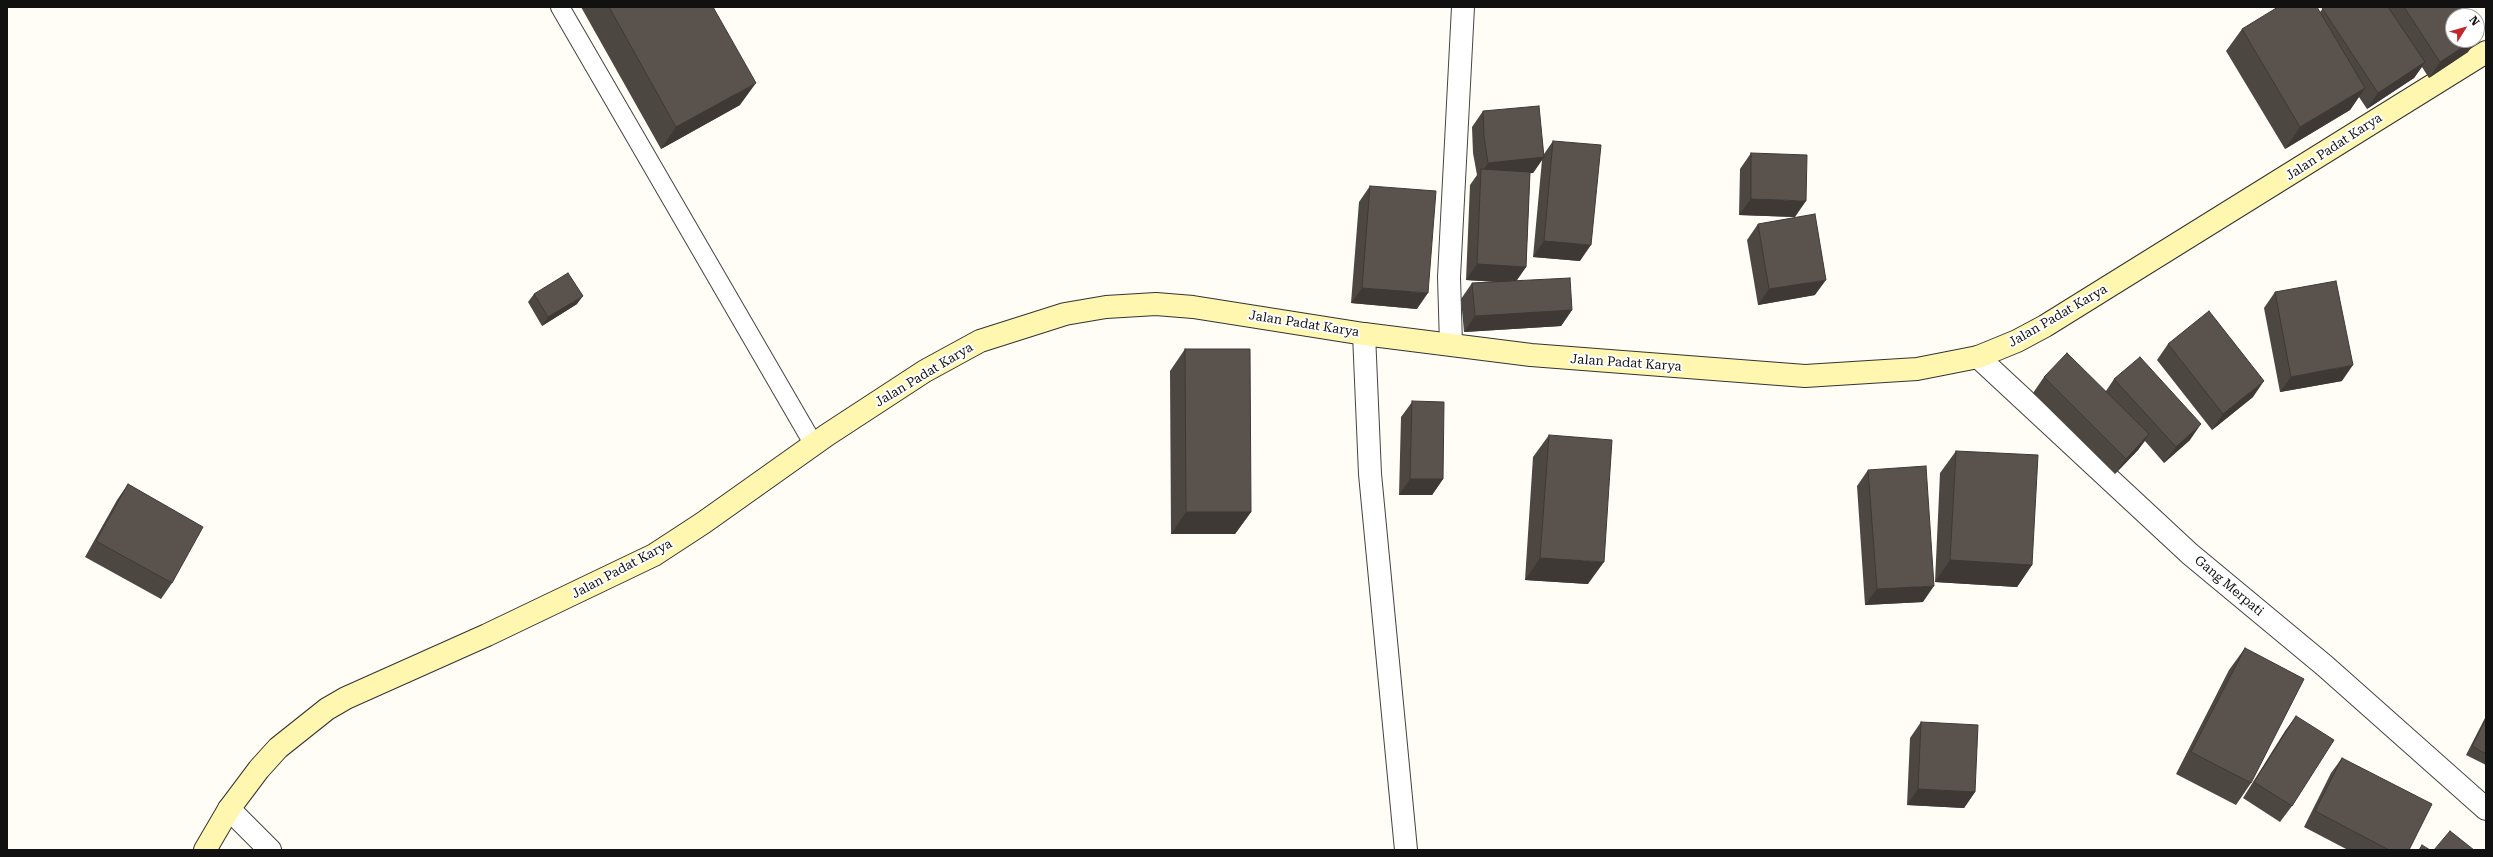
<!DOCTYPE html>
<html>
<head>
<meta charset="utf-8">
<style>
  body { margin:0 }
  #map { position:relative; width:2493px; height:857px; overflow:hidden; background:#fffdf5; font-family:"Roboto Serif",serif }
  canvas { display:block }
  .frame { position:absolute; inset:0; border:8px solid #111; pointer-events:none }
  .north { position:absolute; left:2445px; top:8px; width:40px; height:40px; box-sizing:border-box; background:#fff; border:1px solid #a0a0a0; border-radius:50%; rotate:53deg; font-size:11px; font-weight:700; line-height:16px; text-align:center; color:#111 }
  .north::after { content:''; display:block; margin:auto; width:14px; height:18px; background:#c4262e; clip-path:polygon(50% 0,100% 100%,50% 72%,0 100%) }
</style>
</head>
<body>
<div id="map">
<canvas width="2493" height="857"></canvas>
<div class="frame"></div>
<div class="north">N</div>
</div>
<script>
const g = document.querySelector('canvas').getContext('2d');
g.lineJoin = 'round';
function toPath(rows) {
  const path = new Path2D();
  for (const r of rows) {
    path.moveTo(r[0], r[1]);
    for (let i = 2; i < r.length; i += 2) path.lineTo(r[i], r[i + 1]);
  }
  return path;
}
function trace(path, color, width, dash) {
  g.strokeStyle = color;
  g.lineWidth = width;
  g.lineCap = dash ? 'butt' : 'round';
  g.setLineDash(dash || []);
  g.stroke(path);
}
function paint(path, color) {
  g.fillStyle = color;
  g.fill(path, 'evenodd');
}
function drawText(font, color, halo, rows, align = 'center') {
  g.font = font + ' "Roboto Serif",serif';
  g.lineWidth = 4;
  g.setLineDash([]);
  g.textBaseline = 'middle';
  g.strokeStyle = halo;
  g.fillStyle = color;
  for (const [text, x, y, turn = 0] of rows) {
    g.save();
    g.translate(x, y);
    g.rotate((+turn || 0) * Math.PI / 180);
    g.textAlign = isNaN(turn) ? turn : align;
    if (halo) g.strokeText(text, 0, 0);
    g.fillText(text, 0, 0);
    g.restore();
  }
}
const lane = toPath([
  [560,7,814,445]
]);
const street = toPath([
  [1364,334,1370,474,1406,850],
  [1451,344,1449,277,1463,7],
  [1978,357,2190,554,2325,666,2486,809],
  [229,809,270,850]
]);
const secondary = toPath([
  [205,850,229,809,259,769,278,748,327,709,346,698,487,635,654,555,703,523,827,435,925,371,980,341,1065,314,1106,307,1156,304,1193,307,1364,334,1531,355,1805,376,1917,369,1978,357,2017,341,2045,326,2486,52]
]);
const wall = toPath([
  [581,7,713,7,740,105,661,149],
  [2324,7,2460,7,2468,52,2429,78,2422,67,2414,78,2367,109,2359,97,2350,110,2285,149,2226,51,2242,29,2320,12],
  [1483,111,1544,154,1553,141,1580,261,1533,257,1542,160,1533,173,1530,173,1526,267,1516,281,1572,310,1561,326,1464,332,1461,299,1472,283,1497,282,1466,280,1470,185,1477,175,1473,153,1472,127],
  [1751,153,1795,217,1739,215,1740,169],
  [1370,186,1417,309,1351,303,1359,202],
  [1758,224,1815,295,1758,305,1747,240],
  [2275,292,2342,381,2280,392,2264,308],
  [534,294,577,304,542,326,528,302],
  [2168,344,2253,397,2212,430,2157,360],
  [1185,349,1251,512,1235,534,1171,534,1170,371],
  [2044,377,2106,391,2114,379,2190,440,2164,463,2145,441,2138,450,2115,474,2033,393],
  [1412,402,1443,479,1432,495,1399,495,1401,417],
  [1549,435,1588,584,1525,580,1533,457],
  [1956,451,2032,565,2017,587,1935,582,1940,473],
  [1868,470,1923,602,1865,605,1857,486],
  [128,484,172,583,161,599,85,557,117,500],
  [2245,648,2251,783,2236,805,2176,774,2229,670],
  [2296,716,2292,806,2280,822,2243,798,2285,731],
  [2486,716,2486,765,2466,755],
  [1921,722,1975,792,1964,808,1907,805,1910,738],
  [2342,758,2409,850,2348,850,2304,827,2331,773]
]);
const shadedWall = toPath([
  [2474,40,2477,40,2468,52,2429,78,2440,62],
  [2425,62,2414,78,2367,109,2378,93],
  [756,83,740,105,661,149,676,127],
  [2365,88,2350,110,2285,149,2300,127],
  [1544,157,1533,173,1481,178,1481,173,1488,163],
  [1751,199,1806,201,1795,217,1739,215],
  [1544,241,1591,245,1580,261,1533,257],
  [1477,264,1526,267,1515,283,1466,280],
  [1826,280,1815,295,1758,305,1769,289],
  [1362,288,1428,293,1417,309,1351,303],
  [583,296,577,304,542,326,548,317],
  [1572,310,1561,326,1464,332,1475,316],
  [2353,365,2342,381,2280,392,2291,377],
  [2264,381,2253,397,2212,430,2223,414],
  [2201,424,2190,440,2164,463,2176,447],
  [2149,434,2138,450,2115,474,2126,459],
  [1410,479,1443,479,1432,495,1399,495],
  [1186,512,1251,512,1235,534,1171,534],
  [1540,558,1604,562,1588,584,1525,580],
  [1950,560,2032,565,2017,587,1935,582],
  [1934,586,1923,602,1865,605,1877,589],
  [1918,789,1975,792,1964,808,1907,805]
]);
const building = toPath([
  [609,7,713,7,756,83,676,127,609,7],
  [2278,7,2317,7,2365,88,2300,127,2242,29,2278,7],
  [2324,7,2388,7,2425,62,2378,93,2322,8,2324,7],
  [2404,7,2460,7,2466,16,2453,16,2453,40,2474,40,2440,62,2404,7],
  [1539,106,1544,157,1488,163,1484,137,1483,111,1539,106],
  [1553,141,1601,145,1591,245,1544,241,1553,141],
  [1751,153,1807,155,1806,201,1751,199,1751,153],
  [1481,169,1530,172,1526,267,1477,264,1481,169],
  [1370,186,1436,191,1428,293,1362,288,1370,186],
  [1815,214,1826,280,1769,289,1758,224,1815,214],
  [568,273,583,296,548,317,534,294,568,273],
  [1570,278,1572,310,1475,316,1472,283,1570,278],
  [2336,281,2353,365,2291,377,2275,292,2336,281],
  [2209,311,2264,381,2223,414,2168,344,2209,311],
  [1185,349,1250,349,1251,512,1186,512,1185,349],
  [2067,353,2149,434,2126,459,2044,377,2067,353],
  [2140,357,2201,424,2176,447,2114,379,2140,357],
  [1412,401,1444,402,1443,479,1410,479,1412,401],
  [1549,435,1612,440,1604,562,1540,558,1549,435],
  [1956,451,2038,455,2032,565,1950,560,1956,451],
  [1926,466,1934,586,1877,589,1868,470,1926,466],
  [128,484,203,527,172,583,96,541,128,484],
  [2245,648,2304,679,2251,783,2191,752,2245,648],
  [2296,716,2334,740,2292,806,2254,782,2296,716],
  [2486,719,2486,754,2472,746,2486,719],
  [1921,722,1978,725,1975,792,1918,789,1921,722],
  [2342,758,2432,804,2409,850,2389,850,2315,811,2342,758],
  [2450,831,2474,850,2434,850,2450,831],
  [2422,845,2430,850,2419,850,2422,845]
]);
const streetNames = [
  ["Jalan Padat Karya",2334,147,-33],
  ["Jalan Padat Karya",2058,316,-30],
  ["Jalan Padat Karya",1304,324,9],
  ["Jalan Padat Karya",1626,363,4],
  ["Jalan Padat Karya",924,375,-31],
  ["Jalan Padat Karya",622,569,-28],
  ["Gang Merpati",2229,586,40]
];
trace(lane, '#444', 20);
trace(street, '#444', 24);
trace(secondary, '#333', 24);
trace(lane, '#fff', 18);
trace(street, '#fff', 22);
trace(secondary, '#fff6b0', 22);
paint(wall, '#4d4742');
paint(shadedWall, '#3f3936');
paint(building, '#5a524d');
trace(building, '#3f3936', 1);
drawText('13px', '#111', '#fff', streetNames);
</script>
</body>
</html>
